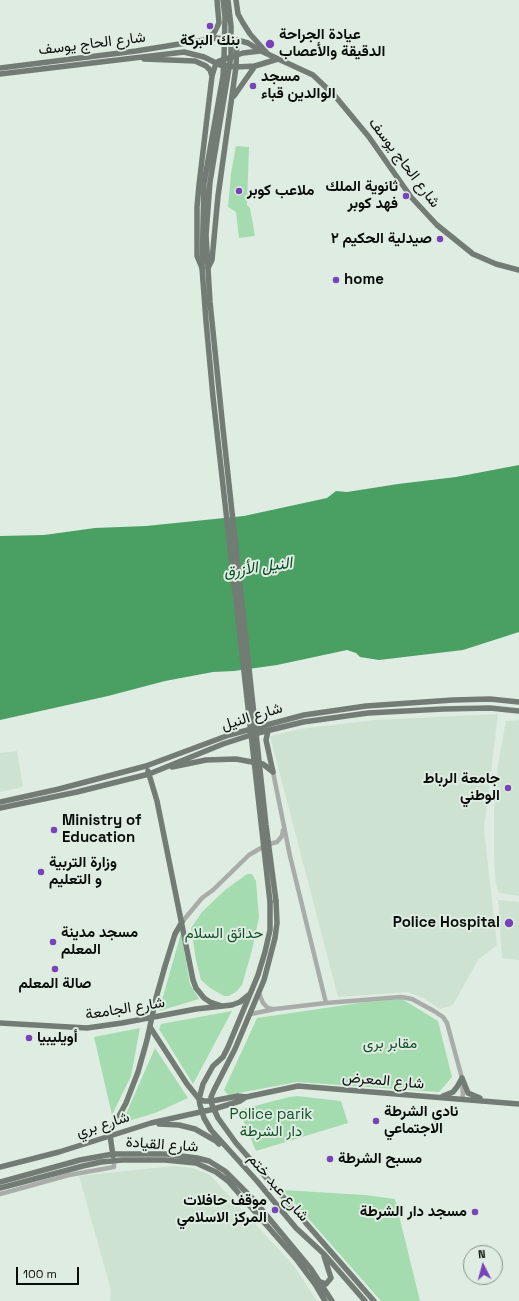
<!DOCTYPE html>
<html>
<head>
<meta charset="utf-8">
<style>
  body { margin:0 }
  #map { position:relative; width:519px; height:1301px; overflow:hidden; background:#dfece1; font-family:"Space Grotesk",sans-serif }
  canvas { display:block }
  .north { position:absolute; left:463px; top:1245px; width:40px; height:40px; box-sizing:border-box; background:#dfece1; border:1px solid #89938b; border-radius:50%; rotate:354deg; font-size:11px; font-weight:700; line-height:16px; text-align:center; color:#090d0a }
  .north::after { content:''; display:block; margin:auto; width:14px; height:18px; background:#7842b9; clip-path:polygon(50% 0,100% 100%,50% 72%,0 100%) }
  .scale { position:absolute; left:16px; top:1267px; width:63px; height:18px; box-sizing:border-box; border:2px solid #090d0a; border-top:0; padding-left:5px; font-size:12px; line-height:14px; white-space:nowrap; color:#090d0a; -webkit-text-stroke:3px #dfece1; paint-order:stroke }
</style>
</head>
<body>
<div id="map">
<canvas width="519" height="1301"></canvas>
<div class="north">N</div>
<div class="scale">100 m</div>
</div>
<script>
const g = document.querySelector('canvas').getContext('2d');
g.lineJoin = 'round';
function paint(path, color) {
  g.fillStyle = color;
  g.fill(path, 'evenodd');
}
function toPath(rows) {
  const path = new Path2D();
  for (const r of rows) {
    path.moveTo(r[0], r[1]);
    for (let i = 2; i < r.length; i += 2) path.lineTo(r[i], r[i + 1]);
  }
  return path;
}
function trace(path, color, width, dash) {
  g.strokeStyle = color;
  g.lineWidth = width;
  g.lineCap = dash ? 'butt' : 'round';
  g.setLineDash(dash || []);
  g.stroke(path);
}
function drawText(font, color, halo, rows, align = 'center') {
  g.font = font + ' "Space Grotesk",Vazirmatn,sans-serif';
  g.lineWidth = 4;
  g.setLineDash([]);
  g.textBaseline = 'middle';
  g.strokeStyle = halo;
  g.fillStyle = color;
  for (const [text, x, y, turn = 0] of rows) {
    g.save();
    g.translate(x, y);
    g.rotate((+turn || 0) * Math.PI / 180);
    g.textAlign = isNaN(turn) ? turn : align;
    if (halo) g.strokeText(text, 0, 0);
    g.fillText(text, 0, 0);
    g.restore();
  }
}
const built = toPath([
  [498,714,484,829,497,945,478,960,453,1005,440,1009,423,998,408,992,338,997,270,736,300,729,375,720],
  [519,720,519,896,499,893,496,885,494,860,494,811,498,765,506,721],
  [17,751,23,787,0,792,0,753],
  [498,900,519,902,519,960,502,958],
  [174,1166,192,1168,209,1174,294,1266,317,1301,110,1301,111,1290,79,1176]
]);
const green = toPath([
  [236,146,249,147,247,205,250,208,255,236,239,238,236,212,228,207,231,173],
  [247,874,252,874,256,881,259,917,252,950,242,985,237,991,229,996,224,996,210,988,201,980,196,960,191,928,202,912,225,890],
  [181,933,190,984,199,999,159,1011],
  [402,999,438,1021,452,1077,439,1092,297,1082,228,1095,224,1090,257,1018,366,1002],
  [232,1011,193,1084,159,1029,161,1024],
  [140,1028,131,1076,112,1115,94,1037],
  [155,1048,188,1098,155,1113,122,1123],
  [297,1096,341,1101,348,1123,256,1151,239,1110,289,1097],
  [283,1190,365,1195,395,1199,420,1301,381,1301]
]);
const water = toPath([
  [519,465,519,632,463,650,379,660,360,657,356,653,347,650,277,665,234,671,213,672,165,681,108,696,0,720,0,536,44,535,95,528,146,526,244,516,327,498,336,491,347,492,398,484,456,477]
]);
const minor = toPath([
  [273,772,290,856,326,1003],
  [182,922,202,898,213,890,249,855,266,845,277,842,282,836,283,830],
  [259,993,263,1003,268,1008,273,1009],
  [251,1014,275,1009,326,1003,401,997,412,999,434,1011,443,1017,447,1023,462,1078,463,1099],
  [0,1194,69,1175,114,1167,114,1161]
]);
const major = toPath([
  [236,0,238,14,243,23,250,34,267,53],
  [207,39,214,33,219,23,217,0],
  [144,59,195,61,206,66,210,70,212,76],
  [0,68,136,51,217,38,237,40,248,43,261,51,313,75,335,96,369,137,411,197,437,225,473,254,496,264,519,270],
  [0,74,184,52,204,57,220,65,236,67,255,66,278,59],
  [234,96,255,66],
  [202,268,197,256,197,207,199,185,212,76,216,63,219,61,243,53,260,51],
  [208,268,212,260,218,196,236,67,237,40],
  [268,731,266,740,273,772],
  [172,767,206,760,236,759,263,764,273,772],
  [148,771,157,801,193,980,196,988,204,998,210,1002,222,1006],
  [0,802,59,789,146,766,229,735,304,715,366,706,453,700,490,699,519,702],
  [0,808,77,792,149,774,223,744,254,734,303,722,368,713,443,709,490,708,519,711],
  [276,901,277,923,275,938,264,980,235,1049,214,1090,211,1097,212,1105,218,1118,236,1143,374,1301],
  [270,902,270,930,265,952,258,975,228,1047,223,1057,213,1066,203,1084,199,1099,200,1105,204,1118,211,1130,257,1181,296,1228,324,1254,365,1301],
  [0,1023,87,1028,122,1023,196,1009,232,1005,240,1002,250,994],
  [150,1027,187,1084,199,1099,204,1101,212,1101,238,1096,246,1097,298,1086,519,1104],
  [462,1078,468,1093,480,1098],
  [443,1096,453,1092,457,1087,462,1078],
  [159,1124,179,1125,195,1129,216,1141,219,1144],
  [113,1156,110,1135,112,1129,126,1103,138,1072,147,1040,156,998,165,966,175,934,182,922],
  [0,1167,59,1152,151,1123,214,1109,240,1101,246,1097],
  [0,1182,80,1160,113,1154,166,1154,197,1158,209,1161,225,1171,253,1199,311,1269,332,1301],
  [0,1188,83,1166,101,1162,122,1160,165,1160,196,1163,216,1172,228,1181,297,1260,315,1284,325,1301],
  [321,1282,326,1284,331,1278,324,1256]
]);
const majorBridge = toPath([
  [223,0,225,17,224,58,223,76,204,183,202,268,206,321,213,397,270,902],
  [228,0,231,26,231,56,210,182,206,235,210,302,223,429,266,825,276,901]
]);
const markers = [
  [210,26,4,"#7842b9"],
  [270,44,5,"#7842b9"],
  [253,86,4,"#7842b9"],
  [239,191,4,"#7842b9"],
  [406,196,4,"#7842b9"],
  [440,239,4,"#7842b9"],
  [336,280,4,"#7842b9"],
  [508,788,4,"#7842b9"],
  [54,830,4,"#7842b9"],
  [41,872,4,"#7842b9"],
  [509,923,5,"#7842b9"],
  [53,942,4,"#7842b9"],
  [55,969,4,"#7842b9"],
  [29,1038,4,"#7842b9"],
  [376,1121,4,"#7842b9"],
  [330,1159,4,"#7842b9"],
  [275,1210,4,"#7842b9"],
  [475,1212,4,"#7842b9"]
];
const poiNames = [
  ["عيادة الجراحة",279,35],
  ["الدقيقة والأعصاب",279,52],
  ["بنك البركة",210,41,"center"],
  ["مسجد",261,77],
  ["الوالدين قباء",261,94],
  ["ثانوية الملك",398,187,"right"],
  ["فهد كوبر",398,204,"right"],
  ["ملاعب كوبر",247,191],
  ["صيدلية الحكيم ٢",432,239,"right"],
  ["home",344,280],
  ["جامعة الرباط",500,779,"right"],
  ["الوطني",500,796,"right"],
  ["Ministry of",62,821],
  ["Education",62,838],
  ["وزارة التربية",49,863],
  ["و التعليم",49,880],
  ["Police Hospital",500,923,"right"],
  ["مسجد مدينة",61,933],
  ["المعلم",61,950],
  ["صالة المعلم",55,984,"center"],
  ["أويليبيا",37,1038],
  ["نادي الشرطة",384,1112],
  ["الاجتماعي",384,1129],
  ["مسبح الشرطة",338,1159],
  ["موقف حافلات",267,1201,"right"],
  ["المركز الاسلامي",267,1218,"right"],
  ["مسجد دار الشرطة",467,1212,"right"]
];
const streetNames = [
  ["شارع الحاج يوسف",92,44,-7],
  ["شارع الحاج يوسف",404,163,53],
  ["شارع النيل",252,717,-17],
  ["شارع الجامعة",125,1009,-9],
  ["شارع المعرض",383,1081,5],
  ["شارع بري",103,1125,-17],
  ["شارع القيادة",162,1145,4],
  ["شارع عبد ختم",278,1188,49]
];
const parkNames = [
  ["حدائق السلام",224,934],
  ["مقابر برى",390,1044],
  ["Police parik",271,1115],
  ["دار الشرطة",271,1132]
];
const waterNames = [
  ["النيل الأزرق",258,568,-8]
];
paint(built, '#cee2d2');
paint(green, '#a4dcb0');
paint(water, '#4a9f63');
trace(minor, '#a8ada9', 4.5);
trace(major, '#727c74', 5.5);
trace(majorBridge, '#727c74', 5.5);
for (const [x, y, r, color] of markers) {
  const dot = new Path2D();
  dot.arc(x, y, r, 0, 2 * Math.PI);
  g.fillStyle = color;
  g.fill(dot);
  trace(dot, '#dfece1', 1.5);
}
drawText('bold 15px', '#090d0a', '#dfece1', poiNames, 'left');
drawText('15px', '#090d0a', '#dfece1', streetNames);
drawText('15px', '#115028', '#dfece1', parkNames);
drawText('italic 16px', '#084a23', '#dfece1', waterNames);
</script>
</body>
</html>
